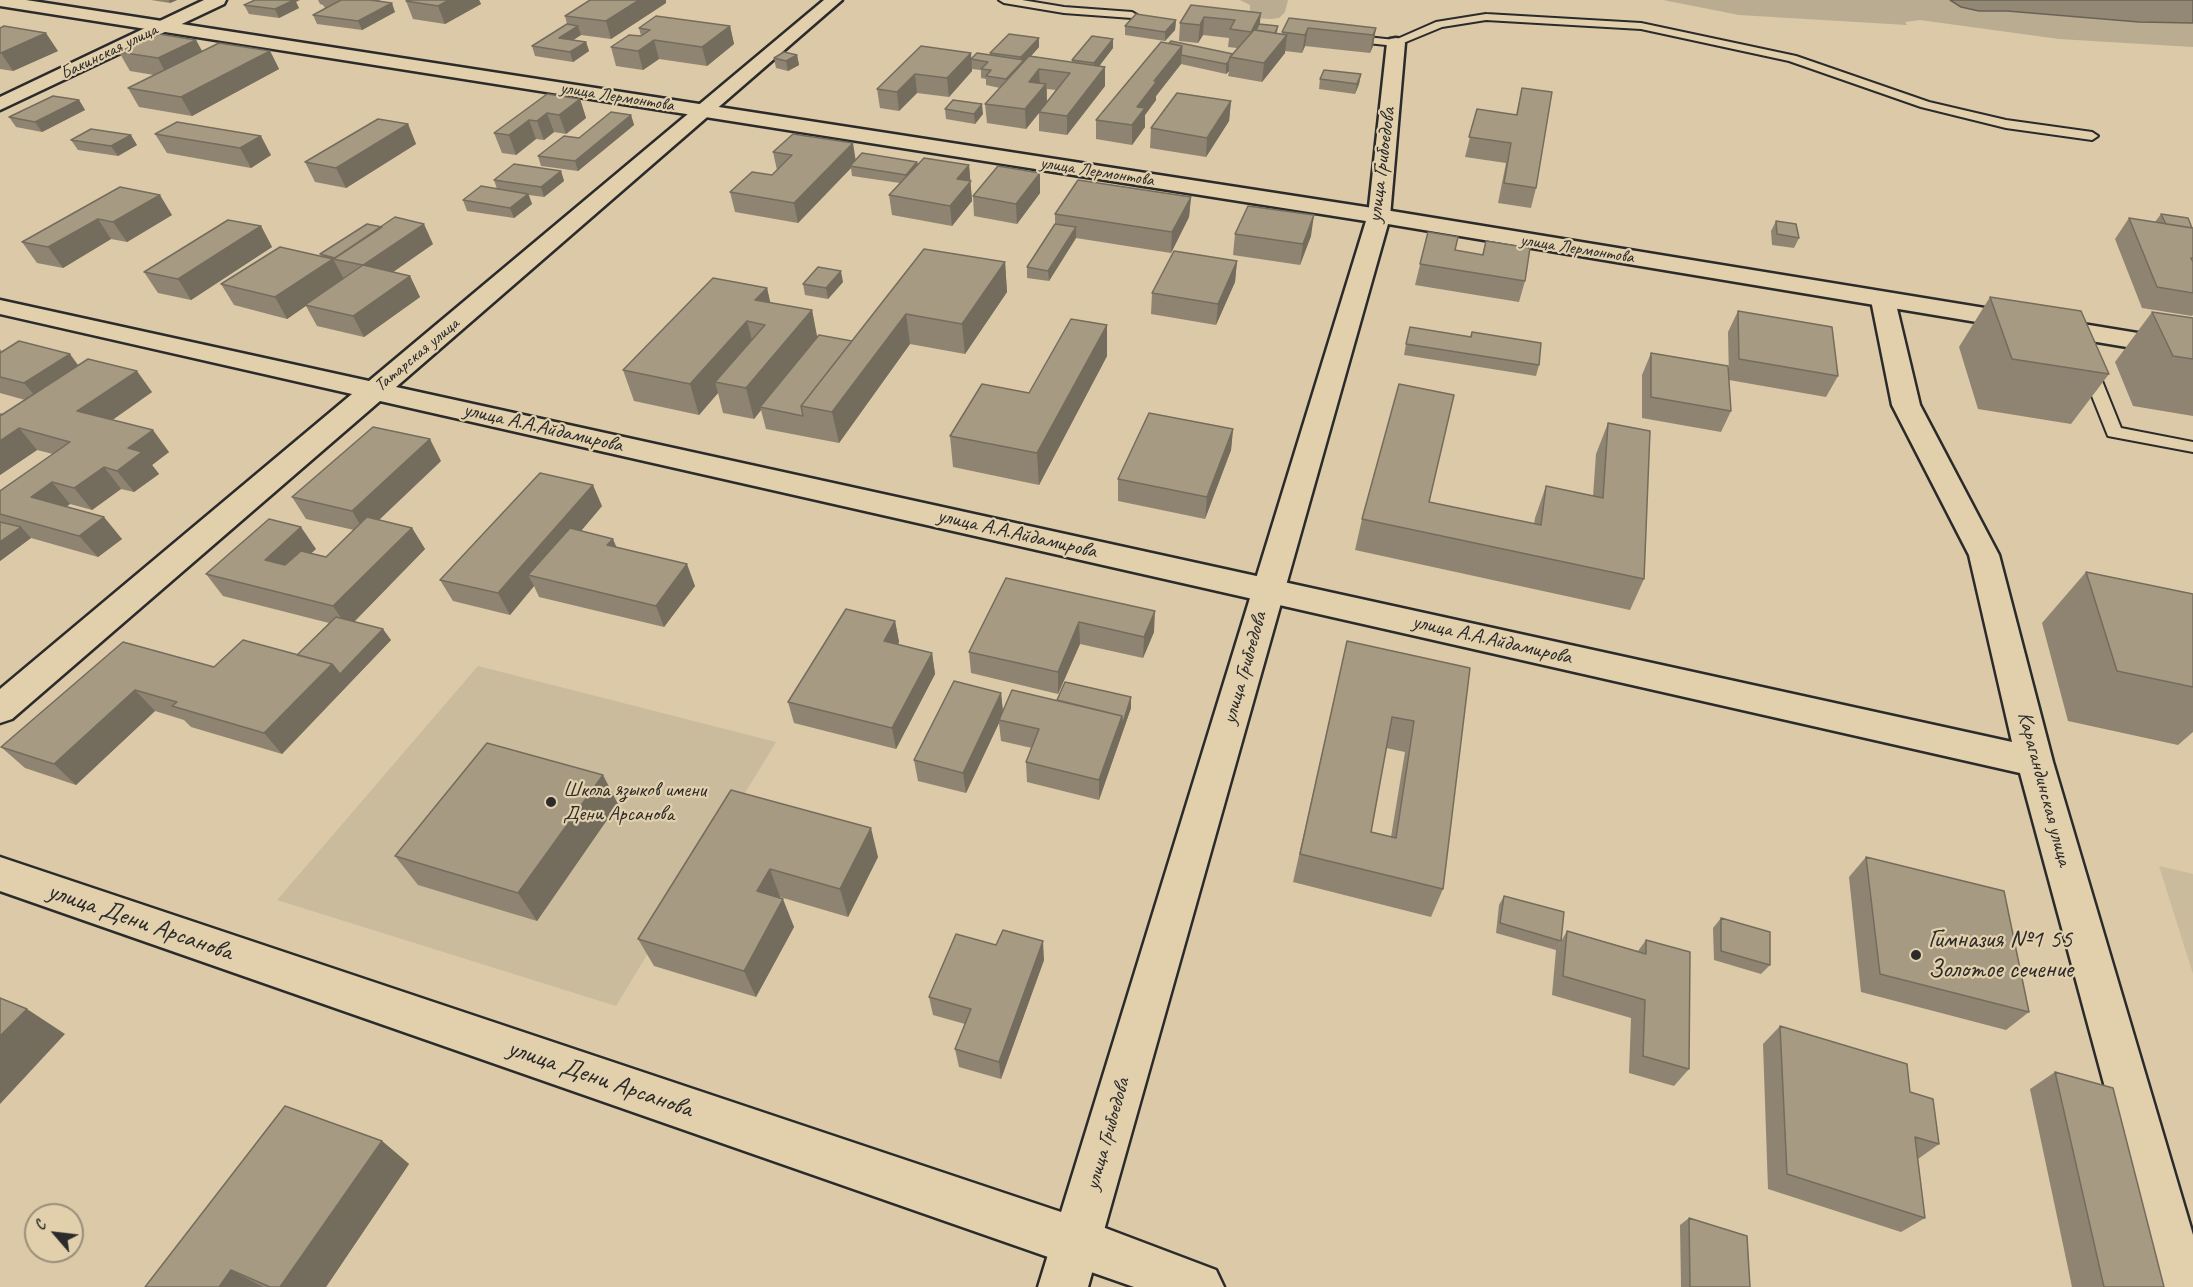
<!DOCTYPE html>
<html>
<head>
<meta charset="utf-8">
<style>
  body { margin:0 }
  #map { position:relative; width:2193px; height:1287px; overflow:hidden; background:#dbc9a8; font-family:Caveat,sans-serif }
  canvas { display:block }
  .north { position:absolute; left:24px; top:1203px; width:60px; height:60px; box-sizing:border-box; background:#e2d0ad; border:2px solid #998e79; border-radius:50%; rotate:298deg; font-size:16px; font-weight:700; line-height:24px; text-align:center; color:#2b2b2b }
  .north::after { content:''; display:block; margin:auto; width:21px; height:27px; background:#2b2b2b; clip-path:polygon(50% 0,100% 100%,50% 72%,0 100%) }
</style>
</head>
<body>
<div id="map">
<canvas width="2193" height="1287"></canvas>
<div class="north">С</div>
</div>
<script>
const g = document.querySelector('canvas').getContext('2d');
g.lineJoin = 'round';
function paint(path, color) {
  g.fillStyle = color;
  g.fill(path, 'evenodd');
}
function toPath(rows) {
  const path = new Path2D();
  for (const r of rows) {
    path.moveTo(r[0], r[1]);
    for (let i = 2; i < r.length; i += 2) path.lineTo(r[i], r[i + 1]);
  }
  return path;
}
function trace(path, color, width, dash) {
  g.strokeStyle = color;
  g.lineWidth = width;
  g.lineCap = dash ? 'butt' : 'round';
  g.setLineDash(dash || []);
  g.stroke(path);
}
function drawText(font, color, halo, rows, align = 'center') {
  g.font = font + ' Caveat,sans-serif';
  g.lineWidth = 4.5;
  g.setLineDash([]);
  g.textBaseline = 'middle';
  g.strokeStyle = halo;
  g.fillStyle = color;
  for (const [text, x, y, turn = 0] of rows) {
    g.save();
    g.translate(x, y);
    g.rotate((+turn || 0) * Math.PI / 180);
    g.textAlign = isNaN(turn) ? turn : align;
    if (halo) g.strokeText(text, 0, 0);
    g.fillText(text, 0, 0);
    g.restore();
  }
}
const built = toPath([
  [478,666,776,742,616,1006,277,900],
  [2159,866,2193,874,2193,974]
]);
const green = toPath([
  [1240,0,1288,0,1285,12,1279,18,1271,19,1254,18,1250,14,1250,5],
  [1663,0,1950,0,1961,7,1979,11,2007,11,2139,22,2193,23,2193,47,2059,39,1920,20,1905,22,1907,25,1739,15]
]);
const water = toPath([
  [1950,0,2193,0,2193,23,2139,22,2007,11,1979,11,1961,7,1950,0]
]);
const lane = toPath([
  [999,0,1022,0,1064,7,1132,12,1137,15,1132,18,1064,13,1004,3,999,0],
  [1486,14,1641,23,1796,56,1929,102,2006,120,2092,132,2098,136,2092,140,2006,128,1921,107,1789,61,1641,29,1486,20,1442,27,1396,46,1348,41,1343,38,1348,35,1395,40,1436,22,1486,14],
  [2088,361,2096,366,2121,428,2193,442,2193,452,2108,436,2080,366,2088,361]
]);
const street = toPath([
  [204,0,226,0,224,4,0,110,0,97,204,0],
  [824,0,842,0,396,387,2012,742,1969,555,1892,405,1871,300,1874,295,1883,293,1892,295,1895,300,1920,405,1999,555,2053,762,2193,1235,2193,1287,2159,1287,2020,773,380,401,12,719,0,723,0,689,352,394,0,314,0,300,369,381,824,0],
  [1396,38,1402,39,1405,43,1390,216,1387,221,1379,223,1371,221,1368,216,1387,43,1390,39,1396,38],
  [0,857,1076,1217,1216,1270,1224,1287,1134,1287,0,891,0,857]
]);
const secondary = toPath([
  [0,0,26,0,1379,209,2193,342,2193,358,1388,224,1088,1287,1038,1287,1366,221,0,6,0,0]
]);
const wall = toPath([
  [151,0,177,0,170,3],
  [318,0,381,0,379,1,395,12,362,30,317,24,313,15,325,8,323,5,320,4],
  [409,0,479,0,481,4,445,24,413,19,406,1],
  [296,2,299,8,279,18,249,14,244,5],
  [666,3,611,39,581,35,573,40,586,42,589,51,573,62,535,56,532,46,567,24,565,16],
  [1191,5,1260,24,1278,26,1277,33,1282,34,1289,18,1376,28,1373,46,1370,53,1305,46,1302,53,1285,51,1285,53,1262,82,1228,76,1229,71,1226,74,1181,64,1156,96,1156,100,1145,115,1145,127,1132,145,1096,139,1096,120,1161,42,1233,54,1237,48,1228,47,1229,38,1203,35,1198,43,1179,41,1180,23],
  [1176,20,1175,30,1165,41,1125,35,1125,26],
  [730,26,734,44,707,66,659,59,643,70,616,66,611,47,641,36,639,28],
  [0,28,58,51,13,71,0,69],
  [921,46,971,53,971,59,990,55,990,53,1039,47,1031,56,1072,62,1072,60,1113,48,1099,66,1105,67,1105,86,1067,135,1039,131,1039,113,1026,129,987,123,985,104,1000,88,986,85,986,79,981,78,981,70,972,69,972,71,949,97,917,93,899,111,880,108,877,89],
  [1047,89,1056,90,1047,102],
  [203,51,270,51,279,69,192,116,139,107,128,88,154,75,130,71,119,52],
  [797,55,799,65,788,71,776,68,774,58],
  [1361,74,1359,84,1355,94,1319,89,1320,79],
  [1522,88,1536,188,1531,208,1498,203,1506,163,1465,157,1477,109,1516,115],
  [580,99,586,118,566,134,554,132,544,140,536,139,516,155,502,153,494,133],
  [79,100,85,110,42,132,16,127,9,117],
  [1231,101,1229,121,1206,157,1150,148,1151,128],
  [945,109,983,114,975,124,946,119],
  [631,115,634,125,578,171,541,166,538,156],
  [177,122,271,155,251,168,167,153,155,134],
  [408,124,416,144,346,188,315,182,305,162],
  [71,140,137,145,118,156,78,150],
  [773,152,856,160,917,162,918,164,969,165,972,201,952,226,892,215,889,195,900,183,852,176,851,168,798,223,735,212,730,192,772,175,777,170],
  [561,171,564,181,544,197,529,195,532,204,514,218,467,211,463,200,497,189,494,180],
  [120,187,172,215,127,242,111,239,63,268,37,263,22,242],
  [1040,193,1017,224,974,216,973,196],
  [1191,197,1189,217,1171,253,1076,238,1049,281,1027,278,1027,267,1055,224,1055,214],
  [2161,214,2193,228,2193,315,2192,316,2142,308,2115,239,2129,218,2155,222],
  [1776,221,1799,238,1794,248,1772,245,1771,231],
  [261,226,272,247,191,300,158,293,144,272],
  [1428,232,1455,250,1482,255,1486,241,1525,281,1519,302,1415,285],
  [1235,234,1311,236,1300,265,1233,255],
  [433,244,393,272,410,276,420,297,364,337,317,326,306,306,287,319,234,305,221,284,321,256,320,254],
  [1237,261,1235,282,1216,325,1151,314,1152,293],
  [1005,262,1007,292,965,354,910,344,839,443,766,429,761,410,754,419,723,413,718,393,699,415,634,401,623,370,767,288,770,303,812,310,817,338,852,341],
  [843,282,828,299,805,295,803,284],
  [1990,297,2109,374,2071,424,1978,409,1959,347],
  [1738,311,1838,376,1826,397,1729,380,1728,332],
  [2152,312,2193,318,2193,416,2133,406,2115,362],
  [1107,325,1107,356,1039,485,953,467,950,436,1029,393],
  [1472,332,1539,365,1536,376,1404,355,1406,344,1470,337],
  [0,349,2,352,78,365,152,392,112,420,169,452,152,465,159,474,134,492,121,489,92,510,70,504,66,507,122,539,98,557,31,538,0,561,0,491,53,454,37,450,0,475,0,413,4,414,25,400,0,393],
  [1651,353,1731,411,1721,432,1642,418,1642,375],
  [1608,423,1644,579,1630,610,1355,550,1362,519,1429,502,1534,524,1535,518,1546,486,1593,496,1596,454],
  [1233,429,1231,450,1205,519,1118,501,1118,479],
  [441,461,379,520,412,528,425,549,354,622,391,640,282,754,191,727,184,720,155,711,76,785,25,768,1,747,123,642,214,667,297,655,329,623,223,596,206,574,316,549,311,553,326,557,354,530,306,519,292,497],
  [602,506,581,531,695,586,664,627,539,597,534,586,510,615,453,601,440,580],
  [2086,572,2193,594,2193,732,2178,745,2068,721,2042,623],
  [1006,578,1154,632,1143,658,1080,644,1058,694,971,673,969,652],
  [895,621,899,642,898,645,932,653,935,674,896,749,794,723,788,702],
  [1470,668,1443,889,1431,917,1293,882,1340,672],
  [1386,748,1405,752,1391,837,1371,832],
  [1001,693,1003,711,1057,700,1131,708,1099,800,1027,782,1026,762,1032,748,1001,741,999,723,966,793,918,781,914,760],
  [731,790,878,857,848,917,780,897,794,927,756,997,654,966,638,939],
  [618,804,537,921,418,885,395,856],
  [1866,857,2029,1012,2006,1030,1861,992,1849,877],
  [1504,896,1561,941,1556,950,1496,933,1499,905],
  [1721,918,1770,965,1761,974,1714,960,1713,928],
  [1567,931,1638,951,1646,940,1689,1069,1674,1086,1629,1073,1631,1018,1552,995,1556,950],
  [1044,960,1001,1079,959,1067,955,1049,965,1024,933,1015,929,997],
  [1780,1026,1910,1092,1939,1144,1918,1159,1925,1218,1901,1232,1768,1189,1763,1044],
  [2055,1072,2164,1287,2072,1287,2030,1089],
  [382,1141,409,1164,326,1287,145,1287],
  [1689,1218,1750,1287,1681,1287,1680,1225]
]);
const shadedWall = toPath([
  [169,0,177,0,170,3],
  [283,0,300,0,296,2,299,8,279,18,275,9],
  [449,0,479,0,481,4,445,24,438,6],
  [639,0,666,0,666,3,611,39,606,21],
  [392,3,395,12,362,30,358,21],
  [1261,13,1259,31,1250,50,1251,32],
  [1204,17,1203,35,1198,43,1200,25],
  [1176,20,1175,30,1165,41,1165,32],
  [578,26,581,35,562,47,559,38],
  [730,26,734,44,707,66,702,47],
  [1308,28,1305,46,1302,53,1305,35],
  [1376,28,1373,46,1370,53,1373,35],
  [46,33,58,51,13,71,1,53],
  [1287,35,1285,53,1262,82,1264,63],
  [1039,38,1039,47,1024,64,1006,89,1006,79,1021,63,1021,57],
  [1113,39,1113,48,1094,73,1094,63],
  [196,40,206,58,168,77,158,58],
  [654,40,659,59,643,70,638,51],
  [586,42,589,51,573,62,570,52],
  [1182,46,1181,64,1156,96,1156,100,1145,115,1145,127,1132,145,1132,125,1137,107,1154,81],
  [270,51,279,69,192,116,181,97],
  [971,53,972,71,949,97,947,78],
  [797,55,799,65,788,71,786,61],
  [1229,61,1229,71,1226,74,1226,64],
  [1105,67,1105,86,1067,135,1067,116],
  [1039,69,1040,88,1029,82],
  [915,74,917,93,899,111,897,92],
  [1361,74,1359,84,1355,94,1357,84],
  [1046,84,1047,103,1039,112,1039,113,1026,129,1025,109],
  [580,99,586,118,566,134,559,115],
  [79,100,85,110,42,132,35,122],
  [1231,101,1229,121,1206,157,1207,138],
  [982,104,983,114,975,124,974,114],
  [547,113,554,132,544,140,537,121],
  [631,115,634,125,578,171,575,161],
  [529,120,536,139,516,155,509,135],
  [408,124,416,144,346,188,336,168],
  [131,135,137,145,118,156,111,146],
  [261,136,271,155,251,168,240,148],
  [853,143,856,162,850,166,851,168,798,223,794,203],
  [917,162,918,172,908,185,906,175],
  [969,165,972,201,952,226,950,206,957,179],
  [561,171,564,181,544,197,541,187],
  [1040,173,1040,193,1017,224,1016,204],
  [528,194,532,204,514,218,510,208],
  [160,195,172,215,127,242,113,222],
  [1191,197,1189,217,1171,253,1172,232],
  [1314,215,1311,236,1300,265,1303,244],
  [98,219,111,239,63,268,48,247],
  [424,224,433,244,373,286,363,265],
  [261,226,272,247,191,300,178,279],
  [1076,227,1076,238,1049,281,1048,271],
  [333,259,344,279,287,319,275,297],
  [1237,261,1235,282,1216,325,1218,304],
  [1005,262,1007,292,965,354,962,324],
  [841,271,843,282,828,299,826,288],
  [410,276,420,297,364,337,353,316],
  [767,288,774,318,755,300],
  [812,310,818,341,760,407,761,410,754,419,746,388],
  [906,314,910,344,839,443,832,412],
  [747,321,755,352,715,382,718,393,699,415,690,384],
  [1107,325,1107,356,1039,485,1037,453],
  [70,354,86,376,42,404,24,383],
  [137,371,152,392,94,433,77,411],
  [19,428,37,450,0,475,0,432],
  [1233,429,1231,450,1205,519,1207,497],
  [153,430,169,452,152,465,159,474,134,492,117,471,128,448],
  [430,439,441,461,365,533,352,511],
  [104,467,121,489,92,510,74,488],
  [52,482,70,504,49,519,31,497],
  [593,485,602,506,541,578,528,575,534,586,510,615,498,593],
  [104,517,122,539,98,557,79,536],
  [21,527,31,538,0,561,0,542],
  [301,527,316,549,280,582,265,560],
  [412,528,425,549,348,628,333,606],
  [613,539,622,560,607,545],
  [687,564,695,586,664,627,656,606],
  [1155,611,1154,632,1143,658,1144,637],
  [895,621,899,642,888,663,884,641],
  [1079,622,1080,644,1058,694,1058,672],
  [383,629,391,640,282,754,264,733,332,664],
  [932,653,935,674,896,749,892,728],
  [135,690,155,711,76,785,54,764],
  [1001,693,1003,714,999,720,999,723,966,793,963,773],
  [1131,697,1131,708,1099,800,1099,780,1122,716],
  [603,775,618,804,537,921,518,893],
  [871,828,878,857,848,917,840,889],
  [770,869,780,897,769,919,757,891],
  [783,899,794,927,756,997,744,971],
  [1043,941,1044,960,1001,1079,999,1062],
  [27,1009,65,1034,0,1104,0,1036],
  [382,1141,409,1164,326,1287,280,1287],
  [231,1270,263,1287,219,1287]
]);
const building = toPath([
  [255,0,294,0,275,9,244,5,255,0],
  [341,0,370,0,392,3,358,21,313,15,341,0],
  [409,0,449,0,438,6,406,1,409,0],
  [590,0,639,0,606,21,565,16,590,0],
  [1191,5,1261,13,1251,32,1230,29,1235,20,1204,17,1200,25,1180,23,1191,5],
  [1136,14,1176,20,1165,32,1125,26,1136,14],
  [656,16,730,26,702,47,654,40,638,51,611,47,629,35,641,36,650,30,639,28,656,16],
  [1289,18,1376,28,1373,35,1308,28,1305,35,1282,32,1289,18],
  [567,24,578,26,559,38,586,42,570,52,532,46,567,24],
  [1259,24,1278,26,1275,33,1256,30,1259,24],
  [4,26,46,33,1,53,0,53,0,28,4,26],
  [1254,30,1287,35,1264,63,1230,57,1254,30],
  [159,34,196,40,158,58,119,52,159,34],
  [1009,34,1039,38,1021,57,990,53,1009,34],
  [1092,36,1113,39,1094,63,1072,60,1092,36],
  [1171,41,1233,54,1230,57,1229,61,1226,64,1181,55,1182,46,1169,43,1171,41],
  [1161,42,1182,46,1154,81,1157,81,1137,107,1145,108,1132,125,1096,120,1161,42],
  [219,43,270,51,181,97,128,88,219,43],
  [921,46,971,53,947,78,915,74,897,92,877,89,921,46],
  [784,52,797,55,786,61,774,58,784,52],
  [977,53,1024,60,1006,79,986,76,991,70,981,69,988,62,971,59,977,53],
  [1029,56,1105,67,1067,116,1039,112,1070,73,1039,69,1029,82,1046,84,1025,109,985,104,1029,56],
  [1324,70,1361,74,1357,84,1320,79,1324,70],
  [1522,88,1552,92,1536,188,1504,183,1511,143,1469,137,1477,109,1517,115,1522,88],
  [1177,93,1231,101,1207,138,1151,128,1177,93],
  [547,94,580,99,559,115,547,113,537,121,529,120,509,135,494,133,547,94],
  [53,96,79,100,35,122,9,117,53,96],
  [953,100,982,104,974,114,945,109,953,100],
  [611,112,631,115,575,161,538,156,564,136,579,138,611,112],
  [378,119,408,124,336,168,305,162,378,119],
  [177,122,261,136,240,148,155,134,177,122],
  [91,129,131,135,111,146,71,140,91,129],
  [793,134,853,143,794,203,730,192,752,172,772,175,792,155,773,152,793,134],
  [862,153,917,162,906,175,850,166,862,153],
  [924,158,969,165,957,179,971,181,950,206,889,195,924,158],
  [514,164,561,171,541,187,494,180,514,164],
  [998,166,1040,173,1016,204,973,196,998,166],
  [1078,180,1191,197,1172,232,1055,214,1078,180],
  [481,186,528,194,510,208,463,200,481,186],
  [120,187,160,195,113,222,98,219,48,247,22,242,120,187],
  [1248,206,1314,215,1303,244,1235,234,1248,206],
  [2161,214,2188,218,2192,228,2166,224,2161,214],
  [395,217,424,224,363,265,333,259,395,217],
  [2129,218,2193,228,2193,258,2191,258,2193,262,2193,293,2157,287,2129,218],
  [228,220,261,226,178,279,144,272,228,220],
  [1776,221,1796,224,1799,238,1777,234,1776,221],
  [367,224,382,227,335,258,320,254,367,224],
  [1055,224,1076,227,1048,271,1027,267,1055,224],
  [1428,232,1458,237,1455,250,1483,255,1486,241,1530,248,1525,281,1420,264,1428,232],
  [280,247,333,259,275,297,221,284,280,247],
  [924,249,1005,262,962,324,906,314,832,412,801,406,924,249],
  [1174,251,1237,261,1218,304,1152,293,1174,251],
  [363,265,410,276,353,316,305,305,363,265],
  [818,267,841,271,826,288,803,284,818,267],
  [713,278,767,288,755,300,812,310,746,388,715,382,765,325,747,321,690,384,623,370,713,278],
  [1990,297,2081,311,2109,374,2012,359,1990,297],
  [1738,311,1832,327,1838,376,1739,359,1738,311],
  [2152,312,2193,318,2193,359,2173,356,2152,312],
  [1071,319,1107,325,1037,453,950,436,982,384,1029,393,1071,319],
  [1410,327,1471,337,1472,332,1541,343,1539,365,1406,344,1410,327],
  [819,335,852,341,801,406,803,416,760,407,819,335],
  [19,341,70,354,24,383,0,377,0,353,19,341],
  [1651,353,1728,366,1731,411,1651,397,1651,353],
  [88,359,137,371,77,411,153,430,128,448,142,452,117,471,104,467,74,488,52,482,31,497,104,517,79,536,0,514,0,491,70,442,19,428,0,441,0,416,88,359],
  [1399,384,1454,395,1429,502,1541,525,1546,486,1603,498,1608,423,1650,431,1644,579,1362,519,1399,384],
  [1149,413,1233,429,1207,497,1118,479,1149,413],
  [373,427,430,439,352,511,292,497,373,427],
  [540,473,593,485,498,593,440,580,540,473],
  [367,517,412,528,333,606,206,574,269,519,301,527,265,560,285,565,301,551,326,557,367,517],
  [0,522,21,527,0,542,0,522],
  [570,528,613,539,607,545,687,564,656,606,528,575,570,528],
  [2086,572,2193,594,2193,687,2117,671,2086,572],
  [1006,578,1155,611,1144,637,1079,622,1058,672,969,652,1006,578],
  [846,609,895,621,884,641,932,653,892,728,788,702,846,609],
  [336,617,383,629,340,674,332,664,297,655,336,617],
  [243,640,332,664,264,733,172,706,177,702,135,690,54,764,1,747,123,642,214,667,243,640],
  [1347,641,1470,668,1443,889,1300,854,1347,641],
  [1392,717,1414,721,1396,838,1371,832,1392,717],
  [954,681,1001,693,963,773,914,760,954,681],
  [1065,682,1131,697,1122,726,1122,716,1057,700,1065,682],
  [1012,690,1122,716,1099,780,1026,762,1039,729,999,720,1012,690],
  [487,743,603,775,518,893,395,856,487,743],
  [731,790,871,828,840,889,770,869,757,891,783,899,744,971,638,939,731,790],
  [1866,857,2004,891,2029,1012,1880,974,1866,857],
  [1504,896,1564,912,1561,941,1500,923,1504,896],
  [1721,918,1770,932,1770,965,1721,951,1721,918],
  [1003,930,1043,941,999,1062,955,1049,971,1009,929,997,956,934,996,945,1003,930],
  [1567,931,1646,954,1646,940,1690,952,1689,1069,1643,1056,1645,1000,1563,976,1567,931],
  [0,998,27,1009,0,1036,0,998],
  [1780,1026,1907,1064,1910,1092,1933,1099,1939,1144,1915,1137,1925,1218,1787,1174,1780,1026],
  [2055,1072,2113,1088,2164,1287,2104,1287,2055,1072],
  [285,1106,382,1141,280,1287,270,1287,231,1270,219,1287,145,1287,285,1106],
  [1689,1218,1747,1236,1750,1287,1690,1287,1689,1218]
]);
const markers = [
  [551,802,6,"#2b2b2b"],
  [1916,955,6,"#2b2b2b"]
];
const farStreetnames = [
  ["Бакинская улица",109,52,-26],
  ["улица Лермонтова",617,97,9],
  ["улица Лермонтова",1097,172,9],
  ["улица Лермонтова",1577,249,9],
  ["Татарская улица",417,355,-40]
];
const streetNames = [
  ["улица Грибоедова",1382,165,-83],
  ["улица А.А.Айдамирова",543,428,13],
  ["улица А.А.Айдамирова",1017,534,13],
  ["улица А.А.Айдамирова",1492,640,13],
  ["улица Грибоедова",1245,668,-74],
  ["Карагандинская улица",2044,789,75],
  ["улица Грибоедова",1108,1134,-74]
];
const poiNames = [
  ["Школа языков имени",563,790],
  ["Дени Арсанова",563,814]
];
const nearStreetnames = [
  ["улица Дени Арсанова",140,922,19],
  ["улица Дени Арсанова",600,1079,19]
];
const nearPoinames = [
  ["Гимназия №1 55",1928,940],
  ["Золотое сечение",1928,970]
];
paint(built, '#cbbb9d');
paint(green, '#baac91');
paint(water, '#928874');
trace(water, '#696357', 1.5);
trace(lane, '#2b2b2b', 4);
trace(street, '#2b2b2b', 5);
trace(secondary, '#2b2b2b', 5);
paint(lane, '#e2d0ad');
paint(street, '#e2d0ad');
paint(secondary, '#e2d0ad');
paint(wall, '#8f8471');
paint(shadedWall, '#746c5c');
paint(building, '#a69a83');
trace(building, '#746c5c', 1.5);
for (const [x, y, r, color] of markers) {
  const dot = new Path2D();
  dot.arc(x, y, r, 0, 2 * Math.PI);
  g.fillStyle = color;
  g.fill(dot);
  trace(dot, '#e2d0ad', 2);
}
drawText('18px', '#2b2b2b', '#e2d0ad', farStreetnames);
drawText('21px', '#2b2b2b', '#e2d0ad', streetNames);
drawText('21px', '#2b2b2b', '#e2d0ad', poiNames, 'left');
drawText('26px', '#2b2b2b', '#e2d0ad', nearStreetnames);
drawText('26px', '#2b2b2b', '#e2d0ad', nearPoinames, 'left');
</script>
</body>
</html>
